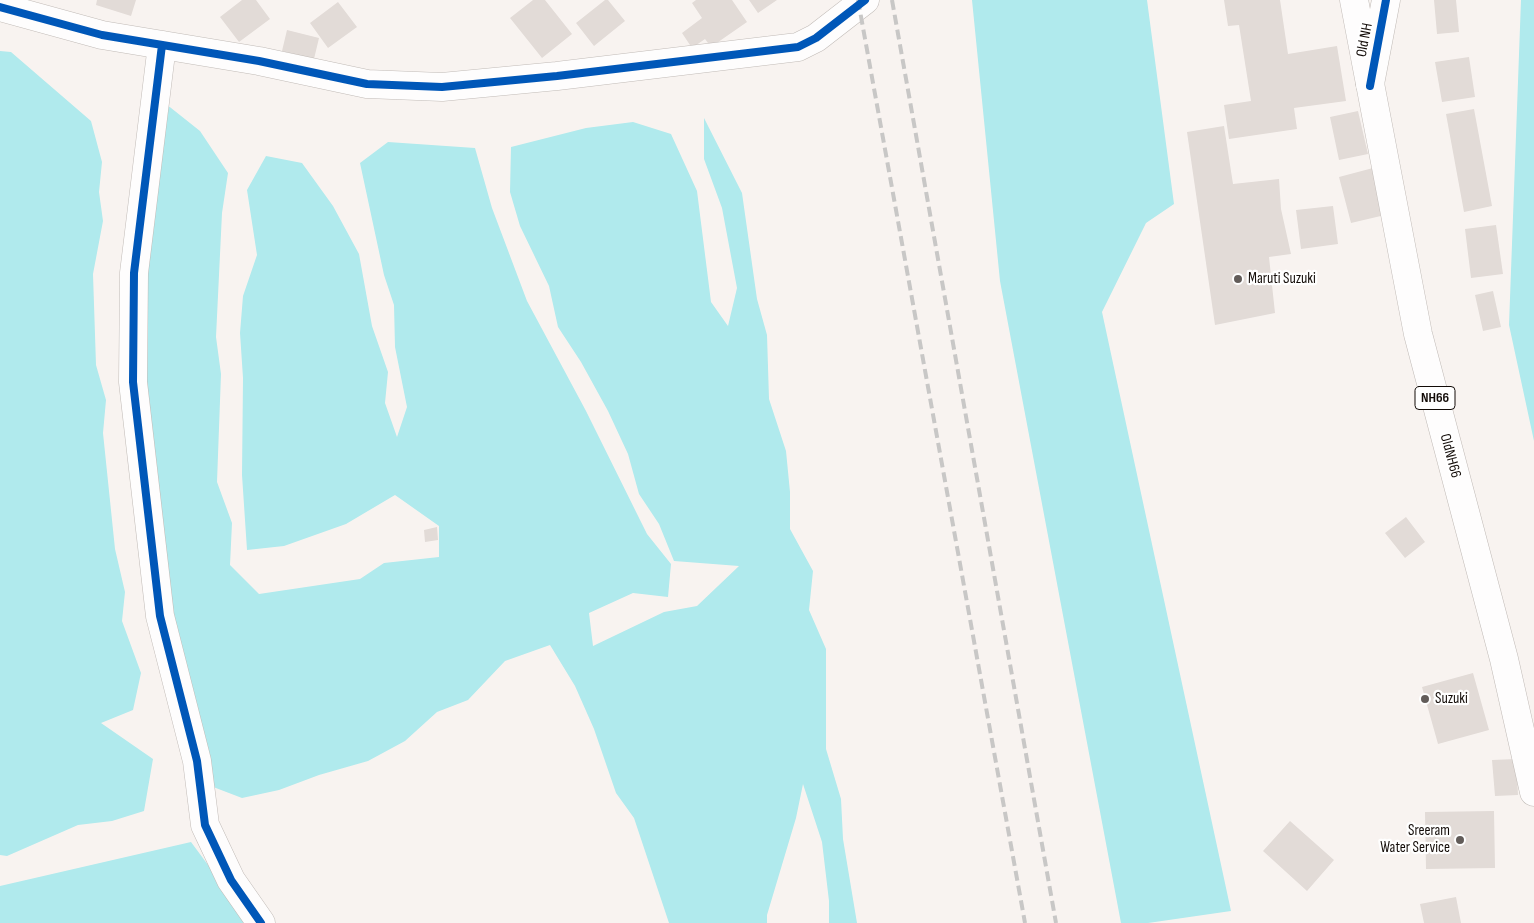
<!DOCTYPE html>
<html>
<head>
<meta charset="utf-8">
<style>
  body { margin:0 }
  canvas { display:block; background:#f8f3f0 }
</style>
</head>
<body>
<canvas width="1534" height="923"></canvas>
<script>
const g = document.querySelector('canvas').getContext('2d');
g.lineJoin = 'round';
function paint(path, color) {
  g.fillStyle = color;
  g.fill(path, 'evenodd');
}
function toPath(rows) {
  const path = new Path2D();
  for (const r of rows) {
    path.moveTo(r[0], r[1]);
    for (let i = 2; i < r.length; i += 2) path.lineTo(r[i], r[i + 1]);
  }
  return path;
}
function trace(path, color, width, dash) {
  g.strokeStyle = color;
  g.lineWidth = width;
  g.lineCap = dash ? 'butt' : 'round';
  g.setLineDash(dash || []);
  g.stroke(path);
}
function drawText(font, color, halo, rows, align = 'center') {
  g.font = font + ' "Sofia Sans Condensed",sans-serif';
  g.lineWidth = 4.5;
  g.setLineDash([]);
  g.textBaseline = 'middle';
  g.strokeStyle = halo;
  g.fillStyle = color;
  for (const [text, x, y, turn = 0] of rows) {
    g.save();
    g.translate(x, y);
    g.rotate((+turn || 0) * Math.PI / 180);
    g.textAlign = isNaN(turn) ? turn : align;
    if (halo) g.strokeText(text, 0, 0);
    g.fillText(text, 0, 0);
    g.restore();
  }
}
const water = toPath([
  [972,0,1147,0,1174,204,1146,223,1102,312,1231,911,1148,923,1121,923,1000,281],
  [1521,0,1534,0,1534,441,1509,325],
  [0,51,11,52,91,121,102,162,99,192,103,221,93,274,96,365,106,400,103,433,115,549,125,592,122,621,141,673,133,710,101,723,153,759,144,811,112,821,78,825,7,856,0,855],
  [161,100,200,131,228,173,222,213,216,337,221,374,217,482,232,523,230,565,259,594,360,579,384,563,439,557,439,526,395,495,346,524,284,546,247,550,242,475,243,378,240,333,243,296,257,255,247,190,266,156,302,163,333,206,359,254,372,326,388,372,385,403,397,437,407,407,395,347,394,305,384,275,360,163,388,142,475,148,492,208,527,301,586,411,647,534,671,564,668,597,633,593,589,613,593,646,664,612,697,606,739,566,674,561,659,524,639,494,628,454,608,411,581,362,558,327,549,286,520,226,510,192,511,147,586,128,633,122,671,134,697,191,711,302,728,326,737,288,722,208,704,159,704,118,742,193,757,299,767,335,769,399,786,451,790,492,790,529,813,571,809,610,826,649,826,749,841,799,843,839,857,923,829,923,829,901,822,842,803,784,796,818,767,915,767,923,669,923,634,818,616,793,594,729,575,686,550,645,505,661,468,700,437,712,405,741,368,761,319,775,279,790,242,798,208,785,182,701,136,373],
  [191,842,251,923,0,923,0,886]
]);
const building = toPath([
  [97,0,136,0,131,16,96,5],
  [242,0,256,0,270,19,239,42,220,17],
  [533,0,545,0,572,34,542,58,510,18],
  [605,0,608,0,625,21,594,46,576,23],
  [696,0,732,0,747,22,711,47,705,39,692,48,682,33,702,18,692,3],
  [749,0,777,0,758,13],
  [1224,0,1280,0,1288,54,1337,46,1346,101,1294,108,1297,129,1229,139,1224,105,1251,101,1239,25,1228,26],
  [1434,0,1456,0,1459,32,1437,34],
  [338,2,357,27,328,48,310,23],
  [287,30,319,38,314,59,282,51],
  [1469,57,1475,97,1442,102,1435,62],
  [1474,109,1492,206,1464,212,1446,114],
  [1358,111,1368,154,1339,160,1330,117],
  [1224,126,1233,184,1279,179,1281,209,1291,254,1269,257,1275,313,1215,325,1187,132],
  [1373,168,1385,215,1351,223,1339,177],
  [1333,206,1338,244,1301,249,1296,210],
  [1496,225,1503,274,1471,278,1465,229],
  [1493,291,1501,327,1483,331,1475,295],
  [1406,517,1425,542,1405,558,1385,533],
  [437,527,438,540,425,542,424,530],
  [1473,673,1489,730,1438,744,1422,687],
  [1516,759,1518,795,1495,796,1492,760],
  [1494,811,1495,868,1426,869,1425,812],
  [1290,821,1334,860,1307,891,1263,851],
  [1456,897,1461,923,1424,923,1420,904]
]);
const minor = toPath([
  [0,7,102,35,259,61,367,84,442,87,557,76,798,47,816,38,865,0],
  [162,45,134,273,133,382,160,616,197,761,205,825,231,880,261,923],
  [1370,84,1386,0]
]);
const major = toPath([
  [1354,0,1418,334,1504,659,1534,792]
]);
const rail = toPath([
  [858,0,1025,923],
  [892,0,1056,923]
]);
const cycleway = toPath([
  [0,7,102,35,259,61,367,84,442,87,557,76,798,47,816,38,865,0],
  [162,45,134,273,133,382,160,616,197,761,205,825,231,880,261,923],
  [1370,86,1386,0]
]);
const markers = [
  [1238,279,5,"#625c59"],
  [1425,699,5,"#625c59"],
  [1460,840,5,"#625c59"]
];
const shields = [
  [1435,398,40]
];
const shieldNames = [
  ["NH66",1435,398]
];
const streetNames = [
  ["Old NH",1365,40,-79],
  ["OldNH66",1450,456,75]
];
const poiNames = [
  ["Maruti Suzuki",1248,279],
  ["Suzuki",1435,699],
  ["Sreeram",1450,831,"right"],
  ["Water Service",1450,848,"right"]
];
paint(water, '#b0eaed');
paint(building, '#e2dbd7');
trace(minor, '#c1bbb7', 29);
trace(major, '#c1bbb7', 29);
trace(minor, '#fefdfd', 28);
trace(major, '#fefdfd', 28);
trace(rail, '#c8c7c6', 4, [10, 5]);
trace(cycleway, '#0057b8', 8);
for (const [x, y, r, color] of markers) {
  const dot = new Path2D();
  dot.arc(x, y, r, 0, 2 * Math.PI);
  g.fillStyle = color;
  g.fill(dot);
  trace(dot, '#fff', 2);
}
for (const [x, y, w] of shields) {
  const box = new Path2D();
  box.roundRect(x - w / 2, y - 11.5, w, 23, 4);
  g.fillStyle = '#fff';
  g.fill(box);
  trace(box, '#120b07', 1);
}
drawText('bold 14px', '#120b07', null, shieldNames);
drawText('15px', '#120b07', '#fff', streetNames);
drawText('15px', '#120b07', '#fff', poiNames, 'left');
</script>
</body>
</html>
